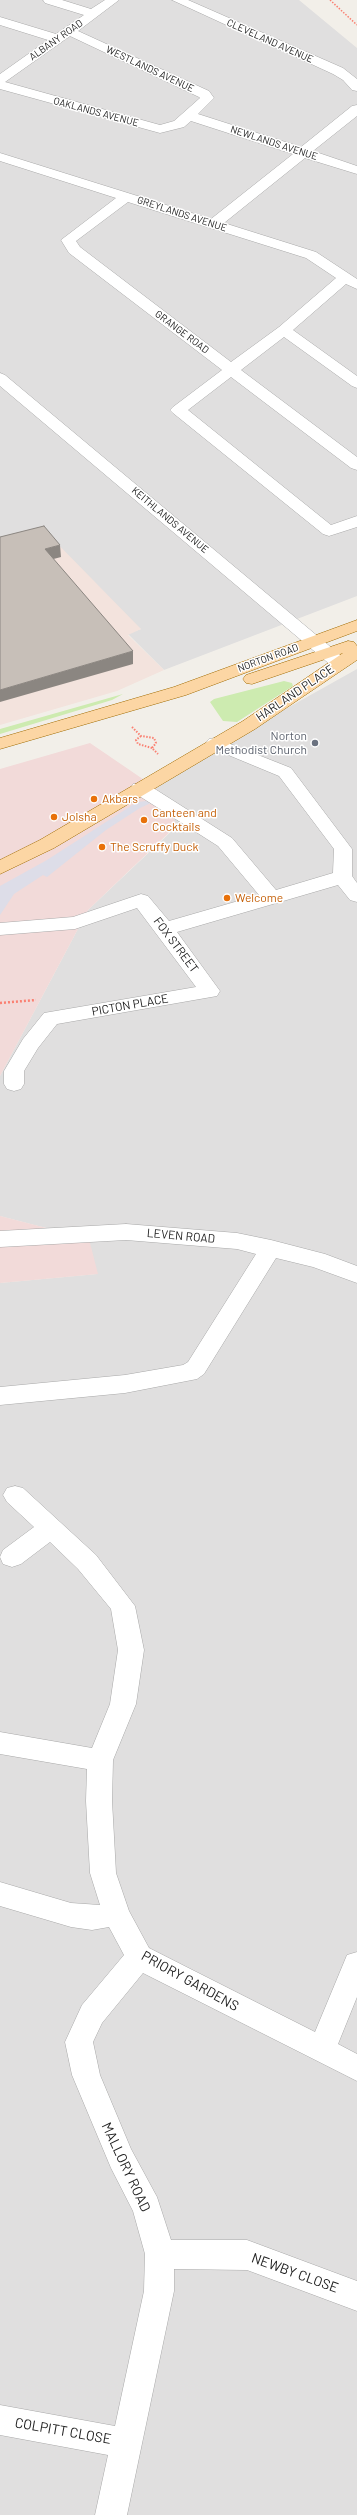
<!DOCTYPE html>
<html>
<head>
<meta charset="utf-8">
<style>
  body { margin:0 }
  canvas { display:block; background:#f2efe9 }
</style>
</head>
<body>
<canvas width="357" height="2515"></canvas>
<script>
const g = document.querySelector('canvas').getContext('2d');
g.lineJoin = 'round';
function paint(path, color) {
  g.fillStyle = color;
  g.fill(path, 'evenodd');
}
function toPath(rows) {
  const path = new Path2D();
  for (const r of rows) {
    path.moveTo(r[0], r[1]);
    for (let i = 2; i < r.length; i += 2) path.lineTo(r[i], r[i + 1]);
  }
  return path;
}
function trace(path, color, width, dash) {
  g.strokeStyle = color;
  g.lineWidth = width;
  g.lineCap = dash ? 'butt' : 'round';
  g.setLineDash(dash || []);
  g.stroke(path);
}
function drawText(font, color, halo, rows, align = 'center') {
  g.font = font + ' Barlow,sans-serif';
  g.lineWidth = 3;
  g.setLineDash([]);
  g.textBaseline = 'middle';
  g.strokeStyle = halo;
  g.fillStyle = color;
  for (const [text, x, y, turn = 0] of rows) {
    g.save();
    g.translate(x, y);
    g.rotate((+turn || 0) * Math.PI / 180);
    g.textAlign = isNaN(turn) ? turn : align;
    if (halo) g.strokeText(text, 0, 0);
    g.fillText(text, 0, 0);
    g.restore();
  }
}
const residential = toPath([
  [0,0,299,0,357,48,357,596,164,670,128,634,141,629,0,546],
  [357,669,357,2515,0,2515,0,1283,97,1274,88,1239,0,1216,0,1076,88,910,177,826,156,788,282,711]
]);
const commercial = toPath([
  [90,743,156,788,177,825,88,910,0,1076,0,769],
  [0,1216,89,1239,98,1274,0,1283]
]);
const military = toPath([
  [48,534,141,629,128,635,164,670,117,691,0,725,0,546]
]);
const grass = toPath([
  [284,681,292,683,293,686,237,722,223,721,210,702,214,699],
  [123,694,112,700,0,734,0,729]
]);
const plaza = toPath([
  [146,801,151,803,140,808,106,830,47,877,43,875,14,894,0,915,0,886,47,860,137,802]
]);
const pathFar2 = toPath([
  [330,0,357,25]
]);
const pathFar1 = toPath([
  [132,727,141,736,154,738,156,743,152,748,158,754],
  [141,736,136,740,138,744,152,748]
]);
const path = toPath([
  [0,1003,36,1000]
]);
const minor = toPath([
  [43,0,62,0,91,9,105,0,119,0,78,31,209,91,214,98,198,114,301,147,352,106,357,105,357,116,313,151,357,166,357,174,305,158,224,223,316,252,357,279,357,289,346,284,293,330,357,376,357,388,352,386,284,337,241,370,357,457,357,470,351,468,231,377,188,410,331,525,357,516,357,527,329,536,323,534,173,413,170,410,173,407,222,370,69,253,61,240,116,198,0,161,0,153,211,219,293,154,191,121,184,127,160,133,0,89,0,74,48,40,0,25,0,17,56,34,84,15,45,3,43,0],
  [70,36,199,97,200,98,174,121,160,125,5,82,70,36],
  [128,202,306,258,336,278,279,327,231,362,80,247,76,241,128,202],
  [172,0,188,0,343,68,357,79,357,91,352,90,343,80,333,74,172,0],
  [0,373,5,375,345,659,348,663,345,667,333,667,0,386,0,373],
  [215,738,291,768,352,849,352,876,357,883,357,902,350,900,338,885,177,932,220,991,217,996,57,1024,38,1048,24,1071,24,1084,21,1089,14,1091,7,1089,4,1084,4,1071,23,1039,44,1013,196,987,137,908,75,929,0,935,0,923,73,917,141,894,148,896,169,921,259,895,218,846,133,792,131,788,133,784,147,784,232,838,276,890,333,873,334,849,279,776,209,747,206,743,209,739,215,738],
  [126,1224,237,1233,271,1240,325,1254,357,1266,357,1283,313,1267,276,1258,204,1374,197,1379,125,1393,0,1405,0,1387,125,1375,183,1365,188,1362,256,1254,237,1249,126,1240,0,1247,0,1231,126,1224],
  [15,1486,23,1488,96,1555,135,1606,144,1650,136,1704,113,1760,112,1801,116,1873,129,1911,149,1948,315,2032,347,1955,357,1952,357,1997,338,2044,357,2054,357,2081,143,1973,102,2023,93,2042,100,2075,131,2149,157,2197,171,2240,247,2240,357,2281,357,2311,247,2270,174,2269,174,2291,127,2515,95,2515,108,2455,0,2435,0,2405,115,2426,144,2291,145,2254,133,2211,111,2168,72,2075,65,2042,82,2005,124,1955,109,1927,92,1930,71,1927,0,1906,0,1882,71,1903,100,1905,90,1873,86,1801,87,1769,0,1754,0,1732,92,1748,110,1704,118,1650,111,1609,78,1569,50,1542,21,1564,12,1567,3,1564,0,1557,3,1550,34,1527,7,1502,3,1495,7,1488,15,1486]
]);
const major = toPath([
  [357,620,357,631,186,695,0,749,0,738,174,687,357,620],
  [348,641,354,642,357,646,357,660,255,729,54,848,0,874,0,860,40,840,243,721,343,653,252,684,246,683,243,679,246,675,348,641]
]);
const shadedWall = toPath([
  [60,545,61,557,46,561,45,549],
  [133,651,133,664,0,702,0,690]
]);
const building = toPath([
  [44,526,60,545,45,549,133,651,0,690,0,537,44,526]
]);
const markers = [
  [315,743,4,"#6b7280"],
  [94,799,4,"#e8710a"],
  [54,817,4,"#e8710a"],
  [144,820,4,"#e8710a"],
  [102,847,4,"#e8710a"],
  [227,898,4,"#e8710a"]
];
const farStreetnames = [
  ["ALBANY ROAD",56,40,-35],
  ["CLEVELAND AVENUE",270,41,24],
  ["WESTLANDS AVENUE",150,69,25],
  ["OAKLANDS AVENUE",96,112,15],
  ["NEWLANDS AVENUE",274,143,18],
  ["GREYLANDS AVENUE",182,214,18],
  ["GRANGE ROAD",182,332,37],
  ["KEITHLANDS AVENUE",170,520,40],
  ["NORTON ROAD",268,658,-20]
];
const streetNames = [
  ["HARLAND PLACE",295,693,-34],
  ["FOX STREET",176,945,53],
  ["PICTON PLACE",130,1005,-10],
  ["LEVEN ROAD",181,1236,5]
];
const worshipNames = [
  ["Norton",307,736],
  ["Methodist Church",307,750]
];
const foodNames = [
  ["Akbars",102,799],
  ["Canteen and",152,813],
  ["Cocktails",152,827],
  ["Jolsha",62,817],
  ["The Scruffy Duck",110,847],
  ["Welcome",235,898]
];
const nearStreetnames = [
  ["PRIORY GARDENS",190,1981,29],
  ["MALLORY ROAD",126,2167,65],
  ["NEWBY CLOSE",295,2273,20],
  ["COLPITT CLOSE",63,2431,10]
];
paint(residential, '#e0dfdf');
paint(commercial, '#f2dad9');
paint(military, '#f3e3dd');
paint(grass, '#cdebb0');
paint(plaza, '#dddde8');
trace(minor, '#a9a9a9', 1);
trace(major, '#a06b00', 1);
trace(pathFar2, '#fa8072', 1.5, [1.5, 1.5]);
trace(pathFar1, '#fa8072', 2, [1.5, 1.5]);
trace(path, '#fa8072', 2.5, [2, 2]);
paint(minor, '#fff');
paint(major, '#fcd6a4');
paint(shadedWall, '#8b8681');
paint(building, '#c7bfb8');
trace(building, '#8b8681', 1);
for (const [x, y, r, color] of markers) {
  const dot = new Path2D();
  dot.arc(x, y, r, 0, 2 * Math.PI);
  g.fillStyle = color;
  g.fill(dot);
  trace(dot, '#fff', 1.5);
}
drawText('10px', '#222', '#fff', farStreetnames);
drawText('12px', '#222', '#fff', streetNames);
drawText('12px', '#5b616d', '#fff', worshipNames, 'right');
drawText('12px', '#c56008', '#fff', foodNames, 'left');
drawText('14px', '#222', '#fff', nearStreetnames);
</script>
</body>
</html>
